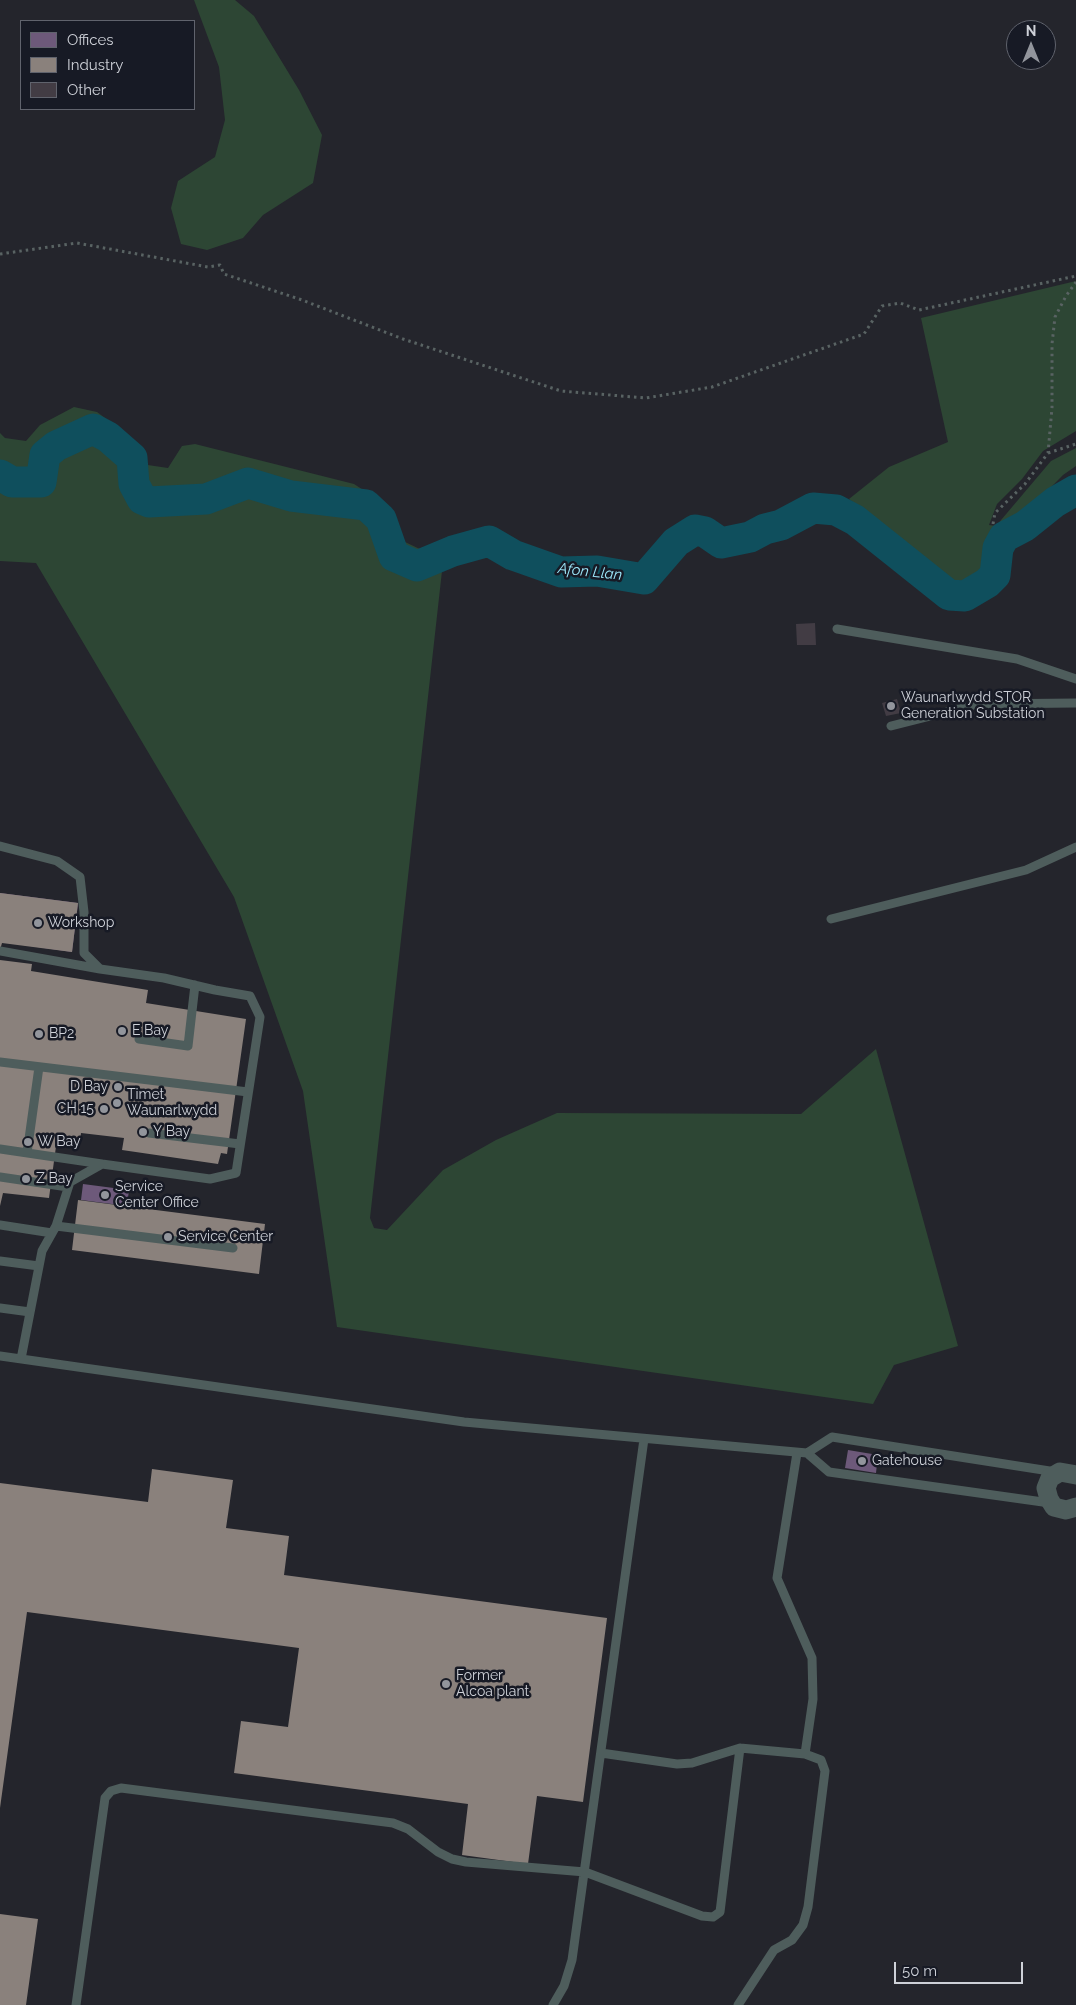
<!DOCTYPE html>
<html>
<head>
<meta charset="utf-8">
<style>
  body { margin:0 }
  #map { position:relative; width:1076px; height:2005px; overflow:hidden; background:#24252c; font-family:Raleway,sans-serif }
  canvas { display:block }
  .legend { position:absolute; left:20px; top:20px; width:175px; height:90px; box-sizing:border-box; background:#171a25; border:1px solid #60636d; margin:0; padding:6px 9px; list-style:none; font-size:15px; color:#ced1d8 }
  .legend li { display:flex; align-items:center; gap:10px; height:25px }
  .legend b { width:25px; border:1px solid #60636d }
  .north { position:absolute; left:1006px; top:20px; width:50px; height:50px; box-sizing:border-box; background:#171a25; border:1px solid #60636d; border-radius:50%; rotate:0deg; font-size:14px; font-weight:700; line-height:20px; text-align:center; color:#ced1d8 }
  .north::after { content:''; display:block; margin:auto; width:18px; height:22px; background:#92959c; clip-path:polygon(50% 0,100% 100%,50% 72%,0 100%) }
  .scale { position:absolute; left:894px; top:1962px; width:129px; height:22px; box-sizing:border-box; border:2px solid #ced1d8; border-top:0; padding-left:6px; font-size:15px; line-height:18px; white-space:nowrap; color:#ced1d8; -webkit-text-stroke:4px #171a25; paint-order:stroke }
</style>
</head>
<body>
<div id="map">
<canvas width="1076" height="2005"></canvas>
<ul class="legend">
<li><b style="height:14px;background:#6d597a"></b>Offices</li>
<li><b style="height:14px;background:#8a817c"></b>Industry</li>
<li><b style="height:14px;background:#423c44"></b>Other</li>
</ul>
<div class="north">N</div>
<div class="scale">50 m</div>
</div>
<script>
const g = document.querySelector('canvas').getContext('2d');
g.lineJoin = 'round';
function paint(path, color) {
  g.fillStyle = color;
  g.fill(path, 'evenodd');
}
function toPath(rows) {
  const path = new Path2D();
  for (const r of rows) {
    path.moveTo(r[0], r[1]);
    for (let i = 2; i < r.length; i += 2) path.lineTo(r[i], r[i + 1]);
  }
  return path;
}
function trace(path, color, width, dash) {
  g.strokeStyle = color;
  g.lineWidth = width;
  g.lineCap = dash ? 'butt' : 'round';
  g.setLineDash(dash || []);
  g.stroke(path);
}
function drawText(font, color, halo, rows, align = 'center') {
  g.font = font + ' Raleway,sans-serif';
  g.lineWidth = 5;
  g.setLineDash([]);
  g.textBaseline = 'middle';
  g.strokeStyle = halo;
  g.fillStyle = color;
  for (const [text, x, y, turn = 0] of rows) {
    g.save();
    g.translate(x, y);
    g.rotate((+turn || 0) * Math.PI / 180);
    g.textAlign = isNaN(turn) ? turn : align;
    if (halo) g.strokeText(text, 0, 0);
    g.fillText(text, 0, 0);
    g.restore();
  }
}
const green = toPath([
  [194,0,235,0,254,16,299,90,322,135,313,183,263,215,243,238,207,250,181,244,171,208,178,181,215,157,225,120,219,67],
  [1076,281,1076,431,1043,451,1022,479,997,504,989,525,996,526,1051,461,1076,448,1076,466,1063,475,995,544,977,579,964,584,939,575,849,499,889,467,948,442,921,318],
  [74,407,97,412,133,439,141,464,168,468,182,446,195,444,354,484,391,508,405,542,424,551,445,544,370,1218,374,1228,387,1230,443,1170,496,1140,557,1113,801,1114,876,1049,958,1346,894,1365,873,1404,337,1327,303,1091,234,897,36,563,0,561,0,433,5,438,26,441,40,425]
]);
const offices = toPath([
  [0,893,78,903,72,952,2,942,8,903,0,903],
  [83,1184,129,1190,127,1206,81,1200],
  [848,1450,878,1455,876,1473,845,1468]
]);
const industry = toPath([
  [0,893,78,903,72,952,2,943,0,950],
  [0,960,32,964,31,971,148,990,146,1003,246,1019,227,1154,221,1153,218,1164,122,1150,124,1138,81,1133,80,1142,57,1139,49,1198,3,1193,0,1206],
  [78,1200,265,1224,259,1274,72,1250],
  [152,1469,233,1480,226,1528,289,1536,284,1575,607,1618,583,1802,537,1796,528,1864,462,1855,468,1804,234,1773,241,1721,288,1727,299,1648,27,1612,0,1808,0,1483,148,1502],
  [0,1914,38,1919,26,2005,0,2005]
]);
const river = toPath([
  [0,475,12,482,41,482,45,455,56,446,93,429,108,437,132,458,134,484,142,499,149,502,206,499,248,483,291,496,366,505,381,519,394,556,417,566,453,551,489,541,513,555,561,572,597,571,644,579,676,542,695,530,705,532,721,543,750,537,765,529,781,525,813,508,836,510,855,520,949,595,965,596,987,583,995,575,998,548,1004,537,1025,526,1055,502,1076,490]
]);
const building = toPath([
  [815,623,816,645,797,645,796,624],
  [897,699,901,713,886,716,882,703]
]);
const path = toPath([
  [0,254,77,243,208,267,220,265,224,274,302,300,403,339,561,391,646,398,712,387,864,334,882,306,900,303,919,310,1076,276],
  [1048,453,1076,444],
  [993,524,995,513,1025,484,1048,453,1052,408,1052,344,1055,317,1066,296,1076,282]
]);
const lane = toPath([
  [837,629,1017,659,1076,679],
  [891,726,978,704,1076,703],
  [0,846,57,861,80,877,84,912,84,953,100,969,164,978,215,990,250,996,260,1017,236,1173,210,1179,102,1164,70,1182,56,1226,42,1251,21,1359],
  [831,919,1026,870,1076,847],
  [0,951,100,969],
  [139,1039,188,1046,195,985],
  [0,1062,248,1092],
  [149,1133,240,1144],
  [0,1149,102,1164],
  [27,1153,39,1067],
  [0,1177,68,1187],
  [0,1225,52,1233],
  [56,1226,233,1248],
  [0,1261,39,1266],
  [0,1308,30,1312],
  [0,1356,464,1422,807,1453],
  [797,1453,777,1578,812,1658,813,1699,805,1754],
  [1050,1503,829,1472,807,1453,832,1437,1056,1472],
  [601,1753,677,1764,692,1763,740,1748,805,1754,821,1760,825,1771,808,1907,803,1925,792,1940,774,1950,738,2005],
  [76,2005,105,1798,111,1791,121,1788,393,1823,408,1829,438,1852,452,1859,466,1862,585,1872,702,1916,713,1917,720,1912,740,1748],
  [553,2005,564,1986,572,1960,644,1439]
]);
const street = toPath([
  [1076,1475,1060,1472,1050,1478,1046,1488,1049,1499,1054,1507,1066,1510,1076,1507]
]);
const markers = [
  [891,706,5,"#92959c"],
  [38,923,5,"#92959c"],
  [122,1031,5,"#92959c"],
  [39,1034,5,"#92959c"],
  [118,1087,5,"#92959c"],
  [117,1103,5,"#92959c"],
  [104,1109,5,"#92959c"],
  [143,1132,5,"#92959c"],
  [28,1142,5,"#92959c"],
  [26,1179,5,"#92959c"],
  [105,1195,5,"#92959c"],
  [168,1237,5,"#92959c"],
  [862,1461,5,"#92959c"],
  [446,1684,5,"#92959c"]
];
const poiNames = [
  ["Waunarlwydd STOR",901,698],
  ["Generation Substation",901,714],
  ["Workshop",48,923],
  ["E Bay",132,1031],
  ["BP2",49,1034],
  ["D Bay",108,1087,"right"],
  ["Timet",127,1095],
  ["Waunarlwydd",127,1111],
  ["CH 15",94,1109,"right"],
  ["Y Bay",153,1132],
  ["W Bay",38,1142],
  ["Z Bay",36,1179],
  ["Service",115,1187],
  ["Center Office",115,1203],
  ["Service Center",178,1237],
  ["Gatehouse",872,1461],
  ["Former",456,1676],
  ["Alcoa plant",456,1692]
];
const waterNames = [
  ["Afon Llan",590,572,6]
];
paint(green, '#2d4634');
paint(offices, '#6d597a');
paint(industry, '#8a817c');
trace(river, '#0f4f5d', 31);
paint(building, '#423c44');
trace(path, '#596363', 3, [2.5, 4]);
trace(lane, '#4e5d5c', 9);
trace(street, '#4e5d5c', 19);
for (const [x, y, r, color] of markers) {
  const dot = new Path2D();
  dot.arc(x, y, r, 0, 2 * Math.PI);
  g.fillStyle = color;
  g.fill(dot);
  trace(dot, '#171a25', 2);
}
drawText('14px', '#ced1d8', '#171a25', poiNames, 'left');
drawText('italic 15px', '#9de8fb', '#171a25', waterNames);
</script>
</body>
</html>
